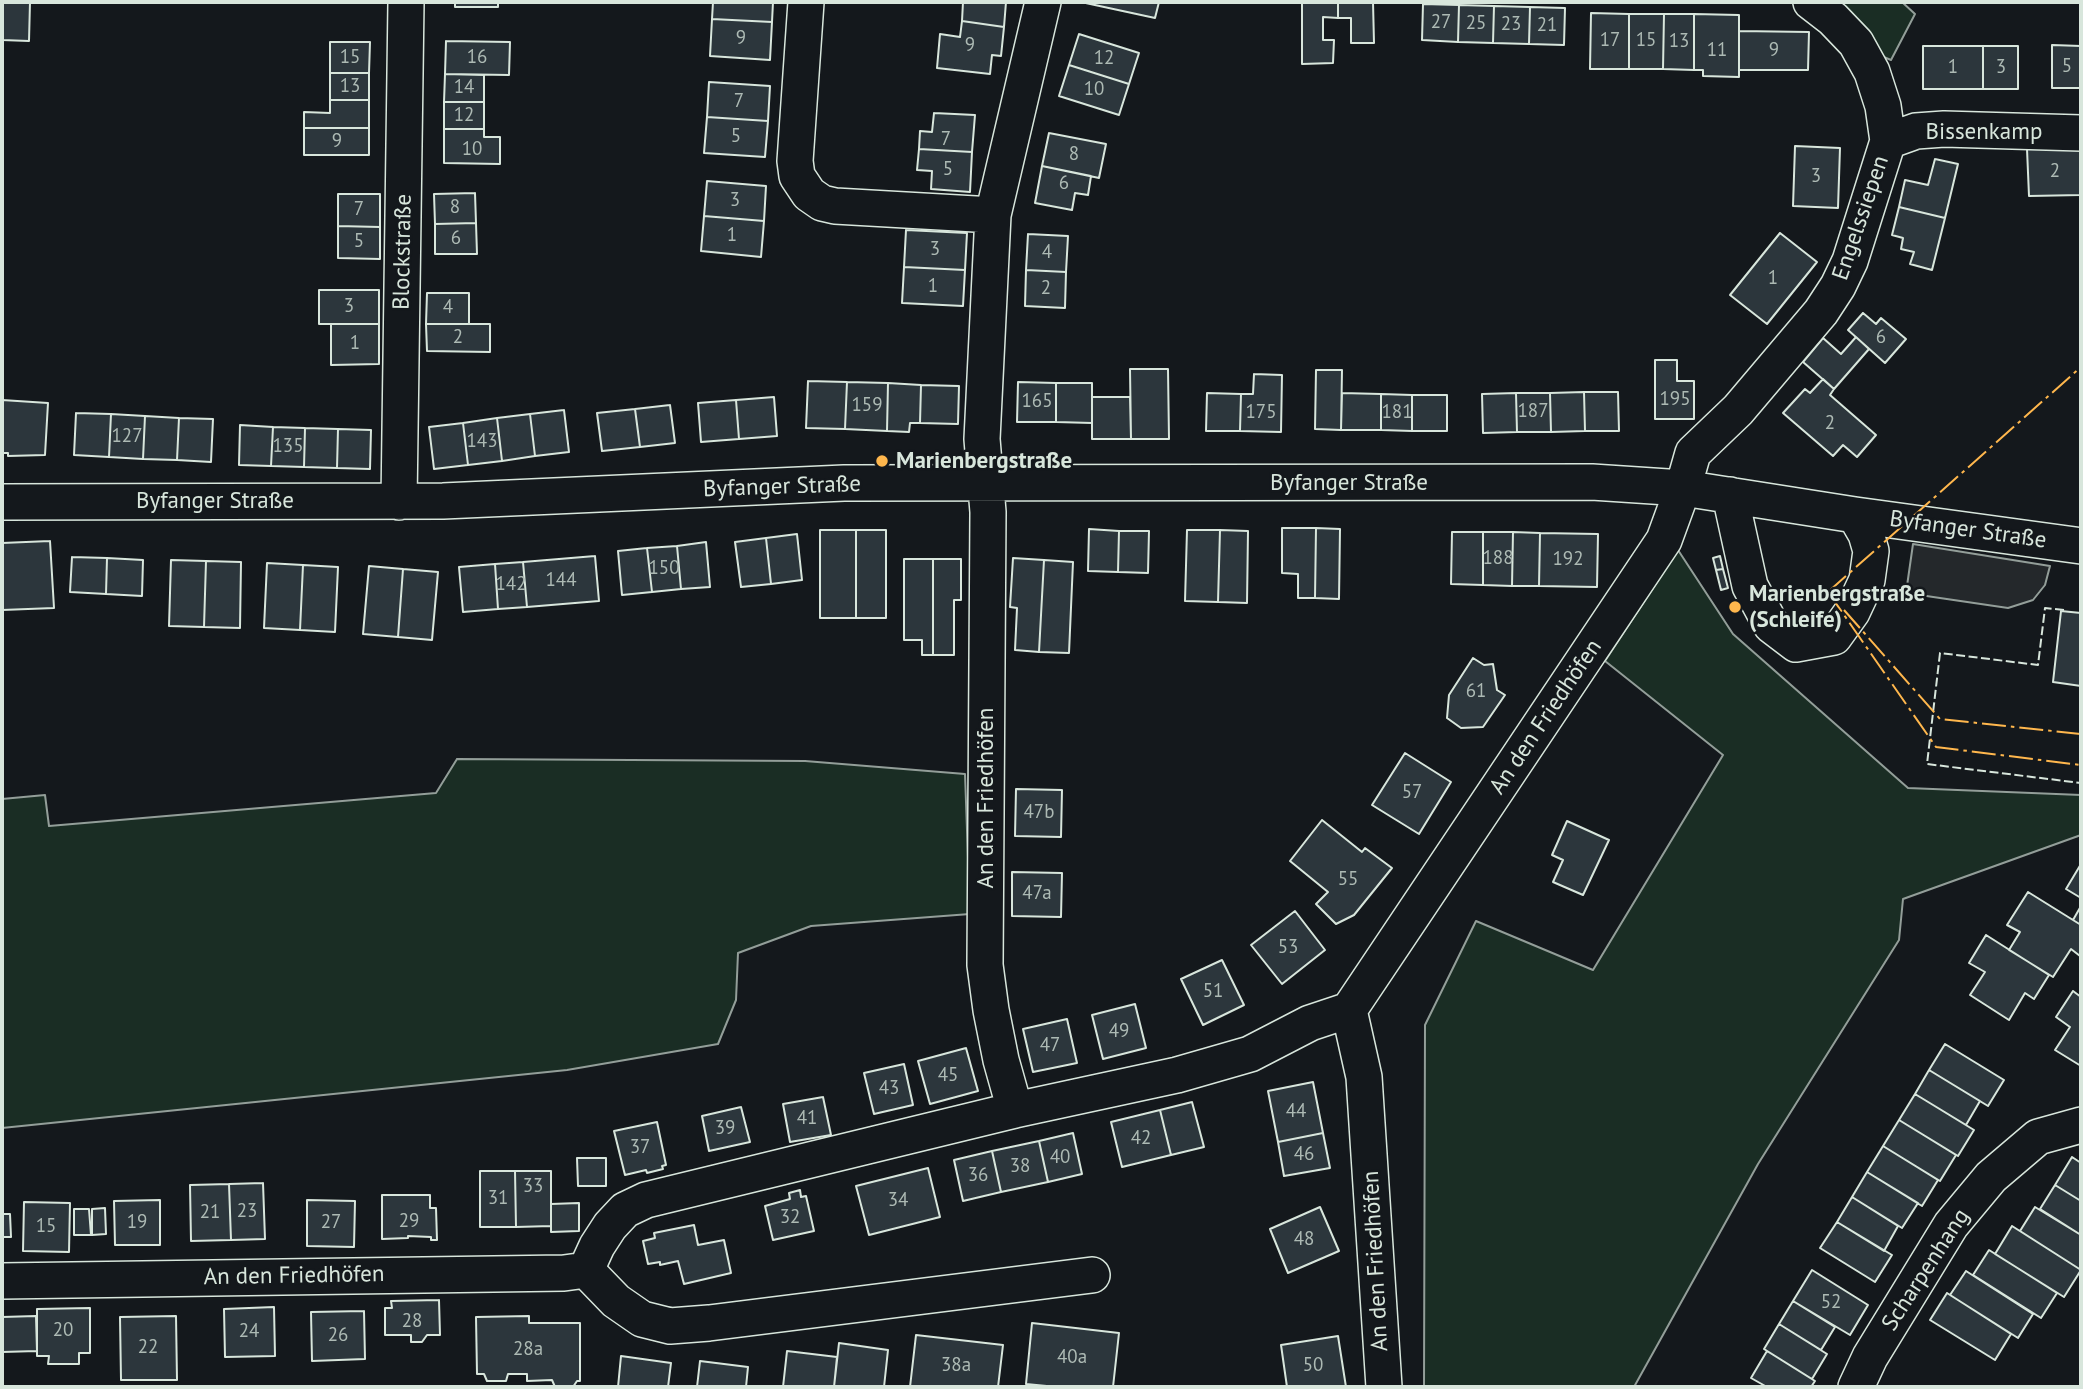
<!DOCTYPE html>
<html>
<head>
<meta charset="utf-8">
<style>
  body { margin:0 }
  #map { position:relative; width:2083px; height:1389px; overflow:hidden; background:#14181c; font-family:"PT Sans",sans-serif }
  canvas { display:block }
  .frame { position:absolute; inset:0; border:4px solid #d8e6dc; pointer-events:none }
</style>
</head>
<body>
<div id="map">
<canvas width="2083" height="1389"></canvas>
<div class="frame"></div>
</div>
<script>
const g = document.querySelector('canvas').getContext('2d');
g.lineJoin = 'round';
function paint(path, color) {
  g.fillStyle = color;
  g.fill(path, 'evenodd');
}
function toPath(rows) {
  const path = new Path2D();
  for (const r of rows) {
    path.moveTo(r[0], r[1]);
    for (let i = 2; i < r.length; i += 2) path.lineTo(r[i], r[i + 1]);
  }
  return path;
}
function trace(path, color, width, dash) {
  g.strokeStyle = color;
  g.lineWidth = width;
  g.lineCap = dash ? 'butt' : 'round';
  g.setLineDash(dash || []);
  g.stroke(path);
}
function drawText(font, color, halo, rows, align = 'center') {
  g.font = font + ' "PT Sans",sans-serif';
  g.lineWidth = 5;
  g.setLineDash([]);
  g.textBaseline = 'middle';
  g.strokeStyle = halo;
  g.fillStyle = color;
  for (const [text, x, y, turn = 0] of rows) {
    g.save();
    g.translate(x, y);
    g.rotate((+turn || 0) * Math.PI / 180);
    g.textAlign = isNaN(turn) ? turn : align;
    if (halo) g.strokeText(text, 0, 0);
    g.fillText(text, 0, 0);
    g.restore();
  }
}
const green = toPath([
  [1803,2,1902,2,1915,14,1891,60,1867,50,1803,2],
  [1678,550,1733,634,1908,788,2081,795,2081,835,1903,899,1899,940,1758,1164,1634,1387,1424,1387,1425,1025,1476,921,1593,970,1723,755,1605,661,1678,550],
  [457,759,805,761,965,774,970,914,811,926,738,953,736,1000,718,1044,567,1070,2,1128,2,799,45,795,49,826,436,793,457,759]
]);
const parking = toPath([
  [1913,544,2050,566,2045,585,2033,600,2008,608,1906,593,1913,544]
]);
const building = toPath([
  [2,2,30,2,29,41,2,40,2,2],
  [455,2,498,2,498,7,455,7,455,2],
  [713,2,773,2,772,22,712,19,713,2],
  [963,2,1006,2,1004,27,962,21,963,2],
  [1081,2,1159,2,1155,18,1081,2],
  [1302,2,1338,2,1338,18,1323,17,1323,40,1334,40,1333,63,1302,64,1302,2],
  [1338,2,1373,2,1374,43,1351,43,1351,18,1338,18,1338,2],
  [1423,4,1459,5,1458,42,1422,40,1423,4],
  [1459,5,1494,6,1493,43,1458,42,1459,5],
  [1494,6,1530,7,1529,44,1493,43,1494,6],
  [1530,7,1565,8,1564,45,1529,44,1530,7],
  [1591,13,1629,14,1629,69,1590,69,1591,13],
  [1629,14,1664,14,1663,69,1629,69,1629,14],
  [1664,14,1694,14,1694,70,1663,69,1664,14],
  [1694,14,1739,15,1739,77,1703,76,1703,70,1694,70,1694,14],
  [712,19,772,22,770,60,710,56,712,19],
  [962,21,1004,27,1001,56,992,55,990,74,937,68,940,34,960,37,962,21],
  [1739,31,1809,32,1808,70,1739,70,1739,31],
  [1079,34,1139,53,1129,84,1069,65,1079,34],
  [446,41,510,42,509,75,445,74,446,41],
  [330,42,370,42,369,73,330,73,330,42],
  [2052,45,2081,46,2081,88,2052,88,2052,45],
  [1923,46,1983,46,1983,89,1923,89,1923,46],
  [1983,46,2018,46,2018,89,1983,89,1983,46],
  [1069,65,1129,84,1119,115,1059,96,1069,65],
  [330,73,369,73,369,100,330,100,330,73],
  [445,74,484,75,484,102,444,102,445,74],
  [709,82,770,86,768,121,707,117,709,82],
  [330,100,369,100,369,128,304,128,304,112,330,113,330,100],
  [444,102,484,102,484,129,444,129,444,102],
  [934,113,975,115,972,152,919,149,920,131,932,132,934,113],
  [707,117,768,121,765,157,704,153,707,117],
  [304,128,369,128,369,155,304,155,304,128],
  [444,129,484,129,484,137,500,137,500,164,444,163,444,129],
  [1049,133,1106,144,1099,178,1042,166,1049,133],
  [1795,146,1840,148,1838,208,1793,206,1795,146],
  [919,149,972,152,970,192,931,189,932,171,917,170,919,149],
  [2027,149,2081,149,2081,195,2029,196,2027,149],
  [1935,159,1958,164,1945,218,1899,207,1905,180,1928,185,1935,159],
  [1042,166,1091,176,1088,195,1075,193,1072,210,1035,203,1042,166],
  [707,181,766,186,764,221,704,216,707,181],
  [475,193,476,223,435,224,434,194,475,193],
  [338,194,380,194,380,227,338,226,338,194],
  [1899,207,1945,218,1932,270,1910,264,1914,252,1901,249,1903,238,1892,235,1899,207],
  [704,216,764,221,761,257,701,251,704,216],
  [476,223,477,254,435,254,435,224,476,223],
  [338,226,380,227,380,259,338,258,338,226],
  [906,230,967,233,965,270,904,267,906,230],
  [1780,233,1817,262,1767,324,1730,295,1780,233],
  [1028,234,1068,236,1066,272,1026,270,1028,234],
  [904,267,965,270,963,306,902,303,904,267],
  [1026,270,1066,272,1065,308,1025,306,1026,270],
  [319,290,379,290,379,324,319,324,319,290],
  [427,293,469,293,469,324,426,324,427,293],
  [1863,313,1876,324,1881,318,1906,339,1885,363,1848,330,1863,313],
  [331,324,379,324,379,364,331,365,331,324],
  [426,324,490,324,490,352,427,351,426,324],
  [1856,337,1869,349,1834,389,1803,362,1823,338,1841,354,1856,337],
  [1655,360,1677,360,1677,381,1694,381,1694,419,1655,419,1655,360],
  [1130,369,1168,369,1169,439,1131,439,1130,369],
  [1316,370,1342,370,1341,430,1315,429,1316,370],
  [1254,374,1282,375,1281,432,1240,431,1241,394,1253,394,1254,374],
  [1823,379,1834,389,1830,395,1876,435,1857,457,1843,445,1833,456,1783,413,1805,389,1810,393,1823,379],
  [808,381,847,382,845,429,806,428,808,381],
  [847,382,888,383,887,431,845,429,847,382],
  [1018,382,1056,383,1056,422,1017,422,1018,382],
  [888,383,921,385,920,423,910,423,909,432,887,431,888,383],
  [1056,383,1092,383,1092,423,1056,422,1056,383],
  [921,385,959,386,958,424,920,423,921,385],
  [1584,392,1585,431,1551,432,1550,393,1584,392],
  [1584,392,1618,392,1619,431,1585,431,1584,392],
  [1207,393,1241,394,1240,431,1206,431,1207,393],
  [1342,393,1381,394,1381,430,1341,430,1342,393],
  [1516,393,1517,432,1483,433,1482,394,1516,393],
  [1516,393,1550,393,1551,432,1517,432,1516,393],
  [1381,394,1412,395,1412,431,1381,430,1381,394],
  [1412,395,1447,395,1447,431,1412,431,1412,395],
  [774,397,777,436,739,439,736,400,774,397],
  [1092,397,1130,397,1131,439,1092,439,1092,397],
  [2,400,48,403,45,455,8,456,8,453,2,453,2,400],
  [736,400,739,439,701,442,698,403,736,400],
  [670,405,675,443,640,447,635,409,670,405],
  [635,409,640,447,602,451,597,413,635,409],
  [564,410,569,452,535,456,530,414,564,410],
  [76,413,111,414,109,457,74,455,76,413],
  [111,414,145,416,143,459,109,457,111,414],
  [530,414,535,456,502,461,497,418,530,414],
  [145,416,179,418,177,460,143,459,145,416],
  [179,418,213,419,211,462,177,460,179,418],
  [497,418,502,461,468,465,463,423,497,418],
  [463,423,468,465,434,469,429,427,463,423],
  [240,425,273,427,271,466,239,465,240,425],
  [273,427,305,428,304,467,271,466,273,427],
  [305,428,338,429,337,468,304,467,305,428],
  [338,429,371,430,370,469,337,468,338,429],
  [1282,528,1316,528,1315,598,1298,598,1298,574,1282,573,1282,528],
  [1316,528,1340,529,1339,599,1315,598,1316,528],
  [1089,529,1119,531,1118,572,1088,571,1089,529],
  [820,530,856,530,856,618,820,618,820,530],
  [856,530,886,530,886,618,856,618,856,530],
  [1187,530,1220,530,1218,602,1185,601,1187,530],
  [1220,530,1248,531,1247,603,1218,602,1220,530],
  [1119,531,1149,531,1148,573,1118,572,1119,531],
  [1452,532,1483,532,1483,585,1451,584,1452,532],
  [1483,532,1513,532,1512,586,1483,585,1483,532],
  [1513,532,1540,533,1539,586,1512,586,1513,532],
  [1540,533,1598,534,1597,587,1539,586,1540,533],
  [797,534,802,580,771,584,766,538,797,534],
  [766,538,771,584,741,587,735,542,766,538],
  [50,541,54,608,2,610,2,543,50,541],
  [706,542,710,587,681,589,677,546,706,542],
  [677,546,681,589,652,592,647,548,677,546],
  [647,548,652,592,622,595,618,551,647,548],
  [595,556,599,601,527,607,523,562,595,556],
  [1720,556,1723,569,1716,570,1713,558,1720,556],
  [72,557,107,558,106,594,70,592,72,557],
  [107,558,143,560,142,596,106,594,107,558],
  [1013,558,1044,560,1039,652,1015,650,1017,608,1010,607,1013,558],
  [904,559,933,559,933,655,922,655,922,640,904,640,904,559],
  [933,559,961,559,961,600,954,600,954,655,933,655,933,559],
  [171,560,206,561,204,627,169,626,171,560],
  [1044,560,1073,562,1069,653,1039,652,1044,560],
  [206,561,241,562,240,628,204,627,206,561],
  [523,562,527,607,498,609,495,564,523,562],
  [267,563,303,565,300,630,264,628,267,563],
  [495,564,498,609,463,612,459,567,495,564],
  [303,565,338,567,335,632,300,630,303,565],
  [369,566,403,569,398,637,363,634,369,566],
  [403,569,438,572,432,640,398,637,403,569],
  [1723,569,1728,588,1721,590,1716,570,1723,569],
  [2061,611,2081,613,2081,686,2053,682,2061,611],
  [1473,658,1484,665,1493,664,1497,690,1505,695,1483,727,1461,728,1447,718,1449,695,1473,658],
  [1405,753,1451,782,1419,834,1372,805,1405,753],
  [1016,789,1062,790,1061,837,1015,836,1016,789],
  [1322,820,1362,852,1365,848,1392,868,1354,915,1336,924,1316,904,1328,892,1290,861,1322,820],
  [1567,821,1609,840,1583,895,1553,882,1563,860,1552,855,1567,821],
  [2081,864,2081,898,2066,889,2081,864],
  [1012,872,1062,873,1061,917,1012,916,1012,872],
  [2028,892,2081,925,2081,954,2080,956,2071,949,2053,977,2009,950,2020,932,2007,925,2028,892],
  [2081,906,2081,925,2073,920,2081,906],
  [1295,911,1325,950,1282,984,1251,945,1295,911],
  [1986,935,2049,975,2034,999,2025,993,2009,1020,1970,995,1985,972,1969,963,1986,935],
  [1222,960,1244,1005,1203,1025,1181,979,1222,960],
  [2073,991,2081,997,2081,1066,2055,1050,2070,1027,2056,1017,2073,991],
  [1135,1004,1146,1048,1103,1059,1092,1015,1135,1004],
  [1067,1019,1077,1063,1033,1072,1023,1029,1067,1019],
  [1945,1044,2004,1080,1988,1106,1929,1070,1945,1044],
  [966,1048,978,1091,930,1104,918,1061,966,1048],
  [904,1064,913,1105,874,1114,864,1073,904,1064],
  [1929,1070,1980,1101,1966,1125,1915,1094,1929,1070],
  [1313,1082,1323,1133,1278,1142,1268,1091,1313,1082],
  [1915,1094,1974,1130,1958,1156,1899,1120,1915,1094],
  [823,1097,831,1135,790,1142,783,1104,823,1097],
  [1192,1102,1204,1147,1171,1155,1160,1110,1192,1102],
  [741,1107,750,1142,709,1151,702,1116,741,1107],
  [1160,1110,1171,1155,1122,1167,1111,1122,1160,1110],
  [1899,1120,1956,1155,1940,1181,1883,1146,1899,1120],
  [657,1122,666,1165,662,1166,663,1169,647,1173,646,1170,625,1175,614,1131,657,1122],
  [1073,1133,1082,1174,1048,1182,1039,1141,1073,1133],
  [1323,1133,1330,1168,1284,1176,1278,1142,1323,1133],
  [1039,1141,1048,1182,1001,1192,992,1151,1039,1141],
  [1883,1146,1938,1180,1922,1206,1867,1172,1883,1146],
  [992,1151,1001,1192,963,1201,954,1160,992,1151],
  [2072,1157,2081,1163,2081,1201,2055,1185,2072,1157],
  [577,1158,606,1158,606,1186,578,1186,577,1158],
  [928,1168,940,1217,869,1235,856,1186,928,1168],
  [480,1171,515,1171,516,1227,480,1227,480,1171],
  [515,1171,551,1171,551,1226,516,1227,515,1171],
  [1867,1172,1918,1203,1902,1228,1852,1197,1867,1172],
  [263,1183,265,1239,231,1240,229,1184,263,1183],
  [229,1184,231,1240,191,1241,190,1185,229,1184],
  [2055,1185,2081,1201,2081,1235,2040,1209,2055,1185],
  [800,1190,801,1197,806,1196,814,1231,773,1240,765,1206,790,1199,789,1193,800,1190],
  [382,1195,430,1195,430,1208,436,1208,437,1240,431,1240,431,1237,408,1236,408,1238,382,1239,382,1195],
  [1852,1197,1898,1226,1884,1251,1837,1222,1852,1197],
  [160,1200,160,1245,115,1245,114,1201,160,1200],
  [307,1200,355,1201,354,1247,307,1246,307,1200],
  [24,1202,70,1203,69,1252,23,1251,24,1202],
  [579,1203,579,1231,551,1232,551,1204,579,1203],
  [1320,1207,1339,1251,1288,1273,1270,1229,1320,1207],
  [2035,1207,2081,1235,2081,1270,2020,1231,2035,1207],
  [105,1208,106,1234,92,1235,92,1209,105,1208],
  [74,1209,89,1209,91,1235,74,1235,74,1209],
  [2,1214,10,1214,11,1237,2,1237,2,1214],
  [1837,1222,1892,1255,1875,1282,1820,1248,1837,1222],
  [694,1225,698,1245,724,1240,731,1273,684,1284,678,1261,660,1265,660,1262,648,1264,643,1241,655,1238,654,1233,694,1225],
  [2012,1226,2081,1270,2064,1297,1995,1254,2012,1226],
  [1989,1250,2057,1293,2041,1318,1973,1275,1989,1250],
  [1812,1270,1868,1305,1850,1335,1793,1301,1812,1270],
  [1966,1271,2033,1314,2018,1338,1950,1295,1966,1271],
  [1947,1293,2011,1334,1995,1360,1930,1320,1947,1293],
  [439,1300,440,1335,427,1335,422,1342,411,1342,411,1335,385,1335,385,1308,392,1308,391,1301,439,1300],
  [1793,1301,1835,1327,1821,1350,1779,1324,1793,1301],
  [274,1307,275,1356,225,1357,224,1309,274,1307],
  [90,1308,90,1353,79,1353,79,1364,48,1364,49,1356,37,1356,37,1309,90,1308],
  [364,1311,365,1359,312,1361,311,1312,364,1311],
  [36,1316,37,1351,2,1352,2,1317,36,1316],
  [176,1316,177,1380,121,1380,120,1317,176,1316],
  [529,1316,529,1323,580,1323,580,1381,577,1381,573,1387,555,1387,552,1380,527,1381,527,1374,508,1374,506,1381,487,1381,484,1374,477,1374,476,1317,529,1316],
  [1032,1323,1119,1333,1113,1387,1057,1387,1026,1384,1032,1323],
  [1779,1324,1827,1354,1812,1379,1764,1349,1779,1324],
  [916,1335,1003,1345,998,1387,910,1387,916,1335],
  [1338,1336,1346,1387,1287,1387,1281,1345,1338,1336],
  [839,1343,888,1350,884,1387,834,1387,839,1343],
  [787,1351,837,1357,834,1387,783,1387,787,1351],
  [1767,1351,1815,1381,1811,1387,1767,1387,1751,1378,1767,1351],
  [621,1356,671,1363,668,1387,618,1387,621,1356],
  [700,1361,748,1367,746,1387,697,1387,700,1361]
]);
const minor = toPath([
  [806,2,795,161,797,176,809,194,822,203,835,206,993,215],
  [1888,141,1916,131,1944,129,2081,133],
  [1730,495,1750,586,1771,625,1796,644,1834,637,1852,612,1867,580,1871,551,1866,534,1855,515],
  [2,502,443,501,844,483,1592,482,1683,488,1855,515,2081,546],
  [399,502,406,2],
  [1349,1010,1364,1077,1384,1387],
  [1015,1110,1001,1060,991,1010,985,965,988,512,982,439,993,215,1043,2],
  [586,1270,616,1301,642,1319,670,1326,709,1323,1092,1275],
  [2,1281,564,1273,586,1270,597,1246,610,1226,625,1210,646,1200,1015,1110,1177,1075,1250,1054,1310,1023,1349,1010,1664,540,1683,488,1693,453,1738,410,1821,312,1838,286,1850,261,1888,141,1883,106,1872,72,1856,43,1833,19,1811,2],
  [1856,1387,1870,1357,1951,1225,1991,1177,2038,1137,2081,1125]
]);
const fence = toPath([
  [2064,610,2045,608,2038,665,1940,653,1927,764,2081,783]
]);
const power = toPath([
  [1828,592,2081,367],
  [1828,592,1936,747,2081,765],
  [1844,610,1940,719,2081,734]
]);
const markers = [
  [882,461,7,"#ffb74d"],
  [1735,607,7,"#ffb74d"]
];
const numberNames = [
  ["27",1441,23],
  ["25",1476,24],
  ["23",1511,25],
  ["21",1547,26],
  ["9",741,39],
  ["17",1610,41],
  ["15",1646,41],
  ["13",1679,42],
  ["9",970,46],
  ["11",1717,51],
  ["9",1774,51],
  ["15",350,58],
  ["16",477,58],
  ["12",1104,59],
  ["5",2067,67],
  ["1",1953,68],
  ["3",2001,68],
  ["13",350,87],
  ["14",464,88],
  ["10",1094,90],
  ["7",739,102],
  ["12",464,116],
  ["5",736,137],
  ["7",946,140],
  ["9",337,142],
  ["10",472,150],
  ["8",1074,155],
  ["5",948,170],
  ["2",2055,172],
  ["3",1816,177],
  ["6",1064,184],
  ["3",735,201],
  ["8",455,208],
  ["7",359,210],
  ["1",732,236],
  ["6",456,239],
  ["5",359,242],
  ["3",935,250],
  ["4",1047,253],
  ["1",1773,279],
  ["1",933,287],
  ["2",1046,289],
  ["3",349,307],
  ["4",448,308],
  ["2",458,338],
  ["6",1881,338],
  ["1",355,344],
  ["195",1675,400],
  ["165",1037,402],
  ["159",867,406],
  ["187",1533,412],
  ["175",1261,413],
  ["181",1397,413],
  ["2",1830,424],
  ["127",127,437],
  ["143",482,442],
  ["135",288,447],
  ["188",1498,559],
  ["192",1568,560],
  ["150",664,569],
  ["144",561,581],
  ["142",511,585],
  ["61",1476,692],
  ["57",1412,793],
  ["47b",1039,813],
  ["55",1348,880],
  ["47a",1037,894],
  ["53",1288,948],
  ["51",1213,992],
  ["49",1119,1032],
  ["47",1050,1046],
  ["45",948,1076],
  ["43",889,1089],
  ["44",1296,1112],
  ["41",807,1119],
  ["39",725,1129],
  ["42",1141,1139],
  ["37",640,1148],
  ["46",1304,1155],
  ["40",1060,1158],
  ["38",1020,1167],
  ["36",978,1176],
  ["33",533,1187],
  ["31",498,1199],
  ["34",898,1201],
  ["23",247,1212],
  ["21",210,1213],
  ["32",790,1218],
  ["29",409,1222],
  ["19",137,1223],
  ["27",331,1223],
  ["15",46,1227],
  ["48",1304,1240],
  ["52",1831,1303],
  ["28",412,1322],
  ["20",63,1331],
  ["24",249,1332],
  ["26",338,1336],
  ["22",148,1348],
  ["28a",528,1350],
  ["40a",1072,1358],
  ["38a",956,1366],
  ["50",1313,1366]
];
const streetNames = [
  ["Bissenkamp",1984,132],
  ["Engelssiepen",1861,218,-71],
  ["Blockstraße",403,252,-89],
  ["Byfanger Straße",1349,483],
  ["Byfanger Straße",782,487,-2],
  ["Byfanger Straße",215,501],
  ["Byfanger Straße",1968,530,8],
  ["An den Friedhöfen",1546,717,-56],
  ["An den Friedhöfen",986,798,-90],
  ["An den Friedhöfen",1376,1261,-93],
  ["Scharpenhang",1926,1270,-57],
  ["An den Friedhöfen",294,1276,-1]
];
const poiNames = [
  ["Marienbergstraße",896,461],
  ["Marienbergstraße",1749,594],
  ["(Schleife)",1749,620]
];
paint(green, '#1a2d24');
trace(green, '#939e99', 2);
paint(parking, '#24282b');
trace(parking, '#939e99', 2);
paint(building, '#2c363c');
trace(building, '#d8e6dc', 2);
trace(minor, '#d8e6dc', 38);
trace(minor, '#14181c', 35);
trace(fence, '#d8e6dc', 2, [9, 3.5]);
trace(power, '#ffb74d', 2, [24, 5, 3.5, 5]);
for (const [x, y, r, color] of markers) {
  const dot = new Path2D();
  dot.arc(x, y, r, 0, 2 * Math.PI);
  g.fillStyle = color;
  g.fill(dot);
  trace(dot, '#14181c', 2.5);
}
drawText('19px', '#adbab4', null, numberNames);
drawText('23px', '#d8e6dc', '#14181c', streetNames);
drawText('bold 23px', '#d8e6dc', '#14181c', poiNames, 'left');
</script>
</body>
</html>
